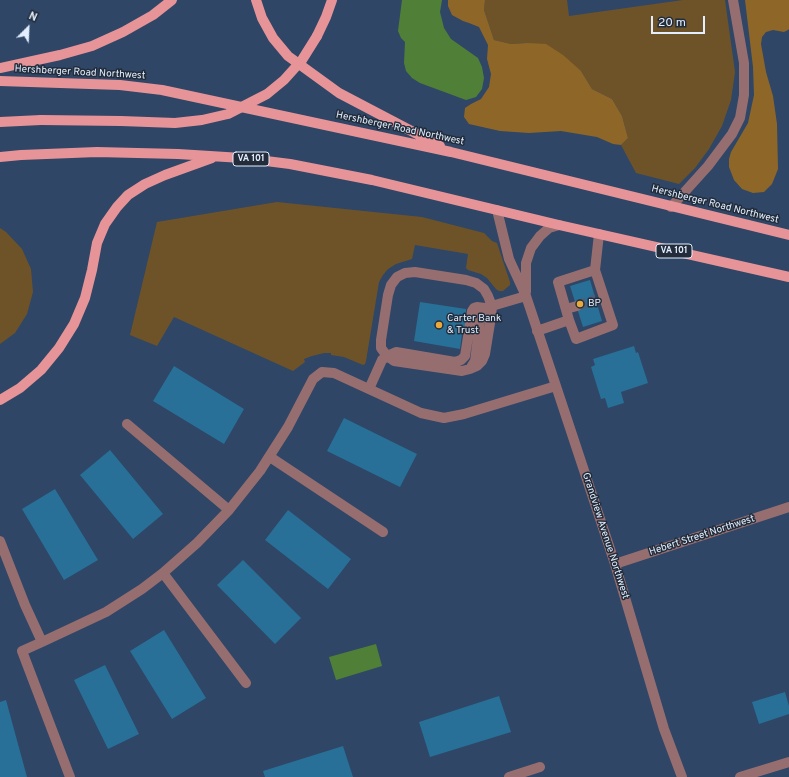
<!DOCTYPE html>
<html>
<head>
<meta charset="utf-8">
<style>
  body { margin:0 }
  #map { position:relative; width:789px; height:777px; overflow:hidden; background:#2f4666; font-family:Overpass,sans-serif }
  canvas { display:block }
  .north { position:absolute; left:8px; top:8px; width:40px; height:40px; -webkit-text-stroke:3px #222c3b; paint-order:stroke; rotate:24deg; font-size:11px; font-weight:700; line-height:16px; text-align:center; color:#e3effe }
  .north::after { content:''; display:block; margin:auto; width:14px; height:18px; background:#e3effe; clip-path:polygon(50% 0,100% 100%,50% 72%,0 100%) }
  .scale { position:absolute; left:651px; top:16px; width:54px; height:18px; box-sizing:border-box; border:2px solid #e3effe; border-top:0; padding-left:5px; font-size:12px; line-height:14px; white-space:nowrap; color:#e3effe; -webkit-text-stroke:3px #222c3b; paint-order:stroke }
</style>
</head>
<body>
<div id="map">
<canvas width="789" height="777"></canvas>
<div class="north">N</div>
<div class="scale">20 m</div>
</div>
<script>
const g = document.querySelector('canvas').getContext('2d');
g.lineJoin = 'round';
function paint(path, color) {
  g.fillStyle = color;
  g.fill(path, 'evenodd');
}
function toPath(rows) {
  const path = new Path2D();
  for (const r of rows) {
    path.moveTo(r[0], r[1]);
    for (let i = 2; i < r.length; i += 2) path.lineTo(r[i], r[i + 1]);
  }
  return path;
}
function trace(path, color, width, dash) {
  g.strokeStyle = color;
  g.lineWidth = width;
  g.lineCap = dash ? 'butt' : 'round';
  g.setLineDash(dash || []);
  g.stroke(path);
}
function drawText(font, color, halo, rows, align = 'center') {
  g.font = font + ' Overpass,sans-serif';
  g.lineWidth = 3;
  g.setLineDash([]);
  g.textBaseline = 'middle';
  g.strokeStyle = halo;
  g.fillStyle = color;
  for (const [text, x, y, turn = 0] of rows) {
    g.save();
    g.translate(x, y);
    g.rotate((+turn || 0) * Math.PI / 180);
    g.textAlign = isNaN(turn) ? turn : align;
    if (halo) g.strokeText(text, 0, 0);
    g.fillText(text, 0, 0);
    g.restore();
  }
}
const green = toPath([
  [485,0,567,0,569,16,683,0,725,0,735,72,731,100,722,126,709,149,695,168,679,184,636,173,621,145,628,138,622,116,612,99,592,89,581,71,527,43,511,44,494,40,484,10],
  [277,202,422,217,484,233,492,241,497,243,510,282,510,285,503,291,499,291,496,289,487,278,481,274,468,270,466,268,468,254,415,245,412,259,396,264,388,269,383,275,379,282,366,361,365,364,363,365,344,357,331,355,331,353,324,353,312,356,304,359,305,362,293,371,174,317,157,346,130,335,157,222],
  [0,228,6,232,22,249,31,269,33,292,27,314,15,333,0,344]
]);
const forest = toPath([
  [448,0,485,0,484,10,494,40,511,44,527,43,546,44,563,55,581,71,592,89,612,99,622,116,628,138,621,145,613,144,597,137,561,131,529,133,500,131,469,124,464,117,465,108,471,104,481,99,489,87,491,74,487,59,488,45,479,27,469,23,463,21,452,15,448,6],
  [745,0,789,0,789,29,788,30,784,32,773,30,766,32,762,37,761,44,766,72,773,96,777,124,778,169,772,184,764,192,753,193,742,189,734,180,729,167,729,159,731,152,748,123,754,95,753,67]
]);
const water = toPath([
  [402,0,442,0,440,12,444,28,451,39,478,58,482,67,484,78,482,89,476,97,466,100,420,83,412,78,406,71,404,63,405,42,401,38,398,31],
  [376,644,382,666,336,680,329,657]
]);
const building = toPath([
  [590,280,602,321,583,327,570,286],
  [420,302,466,309,466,313,477,315,475,329,463,327,460,349,414,341],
  [634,346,636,353,638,352,648,383,621,392,624,403,608,408,605,398,601,399,591,367,595,365,593,359],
  [174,366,244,409,224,444,153,401],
  [344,418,417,454,400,487,327,451],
  [110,450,163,514,133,539,80,475],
  [55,489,98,560,64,580,22,509],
  [288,510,351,559,328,589,265,540],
  [243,560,301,618,275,644,217,585],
  [164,630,206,698,172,719,130,651],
  [105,665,139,734,108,749,74,680],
  [785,692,789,706,789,714,759,724,752,702],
  [499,696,511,732,430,757,419,722],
  [6,700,27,777,0,777,0,702],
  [343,746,353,777,265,777,263,771]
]);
const minorTunnel = toPath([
  [577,306,596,299]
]);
const minor = toPath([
  [671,207,708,166,732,134,740,118,744,95,744,63,733,0],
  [497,210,509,259,526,296,556,386,615,564,664,729,682,777],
  [595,270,599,234],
  [415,272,466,280,476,283,484,289,488,296,492,306,491,317,485,354,482,361,477,366,470,369,462,371,394,361,387,356,381,348,381,340,388,295,391,285,397,277,405,273,415,272],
  [526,292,526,263,531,248,540,236,549,228,559,225],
  [566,309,577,306],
  [537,331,569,320,558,282,595,270,613,325,576,339,569,320],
  [470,369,475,361,481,313,485,308],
  [369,389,382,360,387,356,396,352,455,362,461,360,465,356,472,311,474,308,477,307,485,308,526,296],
  [127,424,229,510],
  [270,457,383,532],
  [0,541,25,605,42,642],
  [615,564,789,507],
  [163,573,246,683],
  [70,777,22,651,42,642,106,612,142,589,163,573,197,543,229,510,260,471,288,427,313,379,322,372,334,373,421,413,444,418,464,414,556,386],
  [509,777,540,767],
  [740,777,789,762]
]);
const major = toPath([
  [256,0,262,18,273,38,288,56,339,93,440,146],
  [317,36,326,17,332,0],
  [0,68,60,55,92,46,123,32,153,15,172,0],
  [0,81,120,85,162,90,451,152,789,235],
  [0,122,41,120],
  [0,157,21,155,97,152,178,154,242,158,290,164,372,180,559,225,789,277],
  [0,400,20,388,41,370,59,348,74,324,85,298,92,270,97,243,105,224,117,207,128,195,145,184,165,175,212,158]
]);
const majorBridge = toPath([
  [41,120,121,121,175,123,202,120,228,114,267,94,284,80,302,60,317,36]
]);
const markers = [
  [580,304,4,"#eba93a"],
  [439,325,4,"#eba93a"]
];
const shields = [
  [251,159,36],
  [674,251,36]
];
const shieldNames = [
  ["VA 101",251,159],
  ["VA 101",674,251]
];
const streetNames = [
  ["Hershberger Road Northwest",80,73,3],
  ["Hershberger Road Northwest",400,129,12],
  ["Hershberger Road Northwest",715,205,14],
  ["Grandview Avenue Northwest",605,536,72],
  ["Hebert Street Northwest",702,536,-18]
];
const poiNames = [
  ["BP",588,304],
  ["Carter Bank",447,319],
  ["& Trust",447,331]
];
paint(green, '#6f5328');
paint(forest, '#8e6728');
paint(water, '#508037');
paint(building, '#287097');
trace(minorTunnel, '#4a5f7d', 10, [10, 5]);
trace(minor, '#976e70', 10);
trace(major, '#e69498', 10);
trace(majorBridge, '#e69498', 10);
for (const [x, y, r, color] of markers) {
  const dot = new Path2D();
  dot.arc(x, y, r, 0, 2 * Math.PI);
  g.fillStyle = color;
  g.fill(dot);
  trace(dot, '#222c3b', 1.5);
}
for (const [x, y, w] of shields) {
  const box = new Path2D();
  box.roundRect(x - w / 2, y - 7, w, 14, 3);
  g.fillStyle = '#222c3b';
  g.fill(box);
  trace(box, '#e3effe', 1);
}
drawText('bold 9px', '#e3effe', null, shieldNames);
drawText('10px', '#e3effe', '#222c3b', streetNames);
drawText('10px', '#e3effe', '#222c3b', poiNames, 'left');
</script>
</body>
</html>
